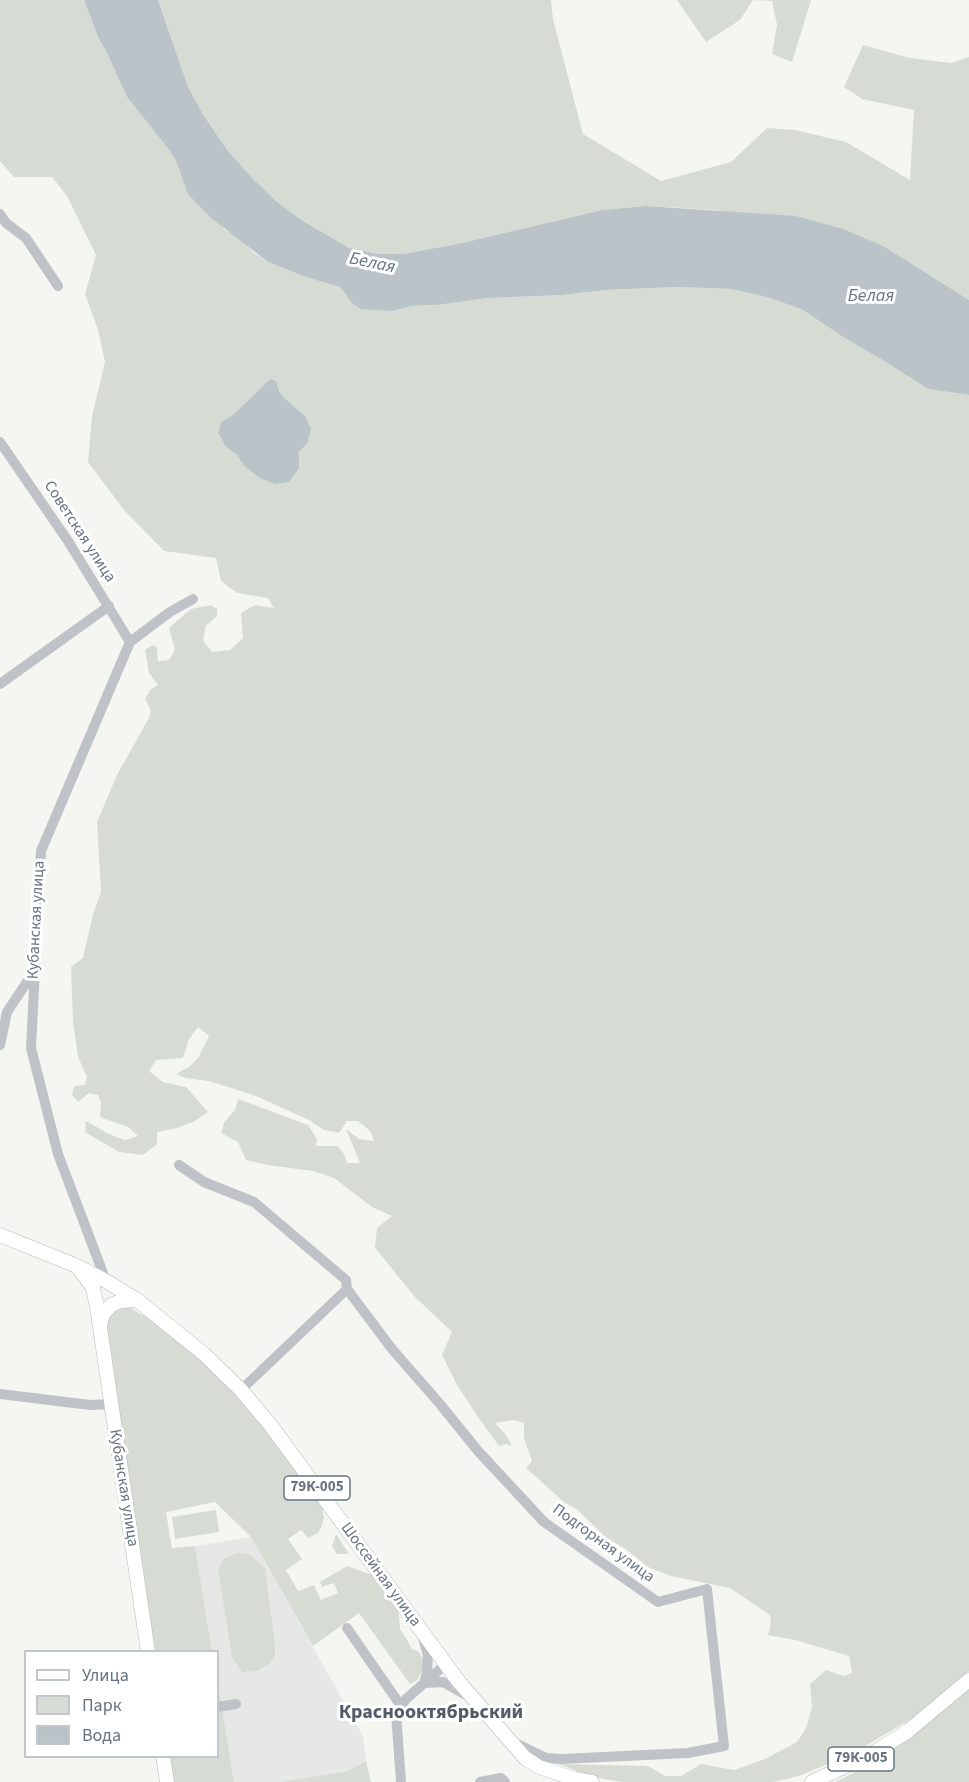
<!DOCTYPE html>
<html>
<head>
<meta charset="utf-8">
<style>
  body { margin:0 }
  #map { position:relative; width:969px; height:1782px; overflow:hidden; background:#f5f6f2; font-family:"Source Sans 3",sans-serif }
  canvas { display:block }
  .legend { position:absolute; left:24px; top:1650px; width:195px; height:108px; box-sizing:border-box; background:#fff; border:2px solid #c2c7cd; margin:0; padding:8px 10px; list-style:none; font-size:18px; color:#667482 }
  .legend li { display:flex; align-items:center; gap:12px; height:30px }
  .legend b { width:30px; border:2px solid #c2c7cd }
</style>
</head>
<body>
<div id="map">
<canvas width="969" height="1782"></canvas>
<ul class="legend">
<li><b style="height:8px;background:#fff"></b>Улица</li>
<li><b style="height:16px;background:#d6dcd4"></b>Парк</li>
<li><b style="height:16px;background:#b9c3c8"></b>Вода</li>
</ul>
</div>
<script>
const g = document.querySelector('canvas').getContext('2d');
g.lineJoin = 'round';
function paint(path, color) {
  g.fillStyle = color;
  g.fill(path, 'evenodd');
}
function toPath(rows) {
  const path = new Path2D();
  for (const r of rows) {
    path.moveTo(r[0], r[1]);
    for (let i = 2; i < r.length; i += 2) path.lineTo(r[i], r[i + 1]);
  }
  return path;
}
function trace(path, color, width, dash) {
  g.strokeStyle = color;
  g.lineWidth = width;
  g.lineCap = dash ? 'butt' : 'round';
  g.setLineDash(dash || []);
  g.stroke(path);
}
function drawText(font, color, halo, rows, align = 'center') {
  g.font = font + ' "Source Sans 3",sans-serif';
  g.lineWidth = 6;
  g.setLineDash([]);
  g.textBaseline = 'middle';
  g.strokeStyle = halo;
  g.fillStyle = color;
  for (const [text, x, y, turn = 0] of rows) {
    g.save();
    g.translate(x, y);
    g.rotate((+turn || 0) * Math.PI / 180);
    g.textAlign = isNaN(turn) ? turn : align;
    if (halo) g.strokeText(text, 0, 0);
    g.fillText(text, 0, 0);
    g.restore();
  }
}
const built = toPath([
  [251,1537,363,1736,366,1761,348,1771,280,1782,234,1782,218,1683,218,1652,212,1651,195,1546]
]);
const green = toPath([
  [0,0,84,0,98,37,106,51,127,97,170,151,176,161,181,176,225,230,240,238,253,252,268,262,303,276,331,283,340,287,346,296,392,311,412,306,437,305,488,298,562,295,606,290,677,287,731,289,767,297,803,310,928,389,969,395,969,1671,921,1713,852,1754,799,1776,773,1782,623,1782,592,1777,559,1764,648,1766,665,1776,681,1776,701,1764,734,1770,765,1759,797,1742,806,1728,812,1707,810,1684,826,1670,844,1676,852,1673,849,1656,795,1640,768,1635,771,1623,770,1615,730,1588,671,1576,648,1567,627,1550,604,1536,578,1510,564,1502,526,1468,532,1461,524,1438,524,1423,513,1420,495,1423,506,1435,512,1446,506,1444,499,1446,478,1417,457,1385,442,1355,452,1332,415,1297,375,1248,377,1228,392,1216,372,1207,334,1178,313,1171,267,1165,246,1160,238,1142,221,1133,224,1123,235,1110,238,1099,308,1125,317,1139,316,1146,338,1146,344,1154,347,1163,360,1163,346,1129,359,1139,374,1141,370,1131,358,1121,347,1121,339,1133,324,1130,309,1120,256,1096,209,1081,185,1078,176,1074,189,1067,198,1058,209,1036,198,1027,189,1039,183,1058,156,1060,149,1071,163,1082,186,1087,208,1112,195,1121,177,1128,157,1132,157,1144,143,1155,119,1152,85,1132,86,1121,109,1134,125,1140,138,1136,128,1127,100,1117,101,1103,98,1095,89,1093,78,1102,72,1095,74,1086,85,1085,87,1077,78,1057,73,1021,71,967,83,958,93,914,101,892,97,822,117,775,149,718,151,710,145,699,150,690,158,685,149,673,145,650,153,645,157,647,158,661,169,660,175,650,169,628,191,609,211,605,217,609,217,616,206,626,203,640,212,652,230,650,243,638,241,613,255,605,274,608,268,598,237,593,221,581,216,558,164,551,124,510,88,462,92,416,105,362,98,330,85,294,96,255,67,196,52,177,14,177,0,161],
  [270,379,276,381,280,393,285,399,307,444,299,452,299,468,260,478,245,467,236,454,226,447,218,433,221,422,233,415],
  [158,0,551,0,553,19,583,134,661,181,731,162,767,128,795,130,846,142,910,180,914,110,862,99,844,87,863,45,910,58,951,63,969,57,969,300,951,289,717,210,646,206,602,210,462,243,403,254,379,254,349,248,303,221,276,201,253,179,228,151,204,116,188,87],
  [677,0,811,0,792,62,772,54,777,25,772,1,753,0,740,20,706,42],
  [125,1304,140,1314,154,1319,205,1361,254,1415,322,1506,324,1518,321,1528,318,1533,308,1538,301,1530,288,1539,302,1559,286,1570,298,1591,314,1585,321,1600,338,1593,334,1583,322,1587,320,1582,347,1566,375,1576,398,1607,400,1629,404,1635,412,1649,419,1652,423,1659,424,1667,417,1680,410,1684,359,1613,313,1646,251,1537,215,1502,166,1512,172,1548,195,1546,212,1651,153,1651,104,1325,115,1306],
  [216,1510,219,1532,175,1539,172,1517],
  [336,1534,349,1554,337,1554,332,1546],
  [237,1553,245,1553,252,1557,265,1568,275,1644,275,1656,269,1664,257,1671,242,1672,232,1657,218,1569,225,1558],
  [218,1683,234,1782,173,1782,169,1757,218,1756],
  [969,1688,969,1782,835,1782,871,1764,903,1742],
  [366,1761,371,1782,280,1782,348,1771]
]);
const water = toPath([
  [84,0,158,0,188,87,204,116,228,151,253,179,276,201,303,221,349,248,379,254,403,254,462,243,602,210,646,206,796,216,843,229,883,246,969,300,969,395,928,389,884,361,842,336,803,310,767,297,731,289,677,287,606,290,562,295,488,298,437,305,412,306,392,311,361,309,352,303,340,287,303,276,268,262,211,218,188,194,176,161,170,151,127,97,106,51,98,37],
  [270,379,276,381,280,393,285,399,305,416,311,429,307,444,299,452,299,468,289,482,275,484,260,478,245,467,236,454,226,447,218,433,221,422,233,415]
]);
const minor = toPath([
  [0,214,6,223,26,238,58,286],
  [0,442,68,541,130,642],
  [0,684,109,606],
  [0,1045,7,1012,33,973],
  [179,1165,204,1182,254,1202,346,1280,347,1289,392,1349,440,1404,478,1451,544,1522,658,1602,707,1589,724,1746,688,1753,561,1759,546,1758,513,1742],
  [106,1281,58,1154,31,1048,41,851,130,642,170,612,193,599],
  [241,1390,347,1289],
  [0,1394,90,1405,110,1404],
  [347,1628,401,1706],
  [422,1635,428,1655,427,1673,424,1683,443,1682,466,1695],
  [218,1707,236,1704],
  [401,1782,396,1713,406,1699,446,1664],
  [480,1782,501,1778,505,1782]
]);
const major = toPath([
  [0,1235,77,1266,106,1281,137,1300,204,1354,241,1390,272,1427,459,1682,525,1758,539,1767,575,1779,592,1782],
  [80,1270,93,1288,97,1307,148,1652],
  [100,1325,103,1314,111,1305,121,1301,137,1300],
  [163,1756,167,1782],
  [812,1782,873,1753,908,1731,969,1680]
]);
const shields = [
  [317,1488,66],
  [861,1759,66]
];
const shieldNames = [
  ["79К-005",317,1488],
  ["79К-005",861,1759]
];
const streetNames = [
  ["Советская улица",79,532,57],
  ["Кубанская улица",37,920,-87],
  ["Кубанская улица",123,1488,81],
  ["Подгорная улица",603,1544,36],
  ["Шоссейная улица",380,1575,54]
];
const waterNames = [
  ["Белая",372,264,12],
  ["Белая",871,297]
];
const quarterNames = [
  ["Краснооктябрьский",431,1714]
];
paint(built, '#e6e7e6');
paint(green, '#d6dcd4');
paint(water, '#b9c3c8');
trace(major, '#b4b8bc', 15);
trace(minor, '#bfc2c6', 10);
trace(major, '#fff', 14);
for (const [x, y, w] of shields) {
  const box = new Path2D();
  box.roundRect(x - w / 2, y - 12, w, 24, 4.5);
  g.fillStyle = '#fff';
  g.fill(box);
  trace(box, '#667482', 1.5);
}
drawText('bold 15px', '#667482', null, shieldNames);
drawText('16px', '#667482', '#fff', streetNames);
drawText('italic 18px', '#62757f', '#fff', waterNames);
drawText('bold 20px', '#545d67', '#fff', quarterNames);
</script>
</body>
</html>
